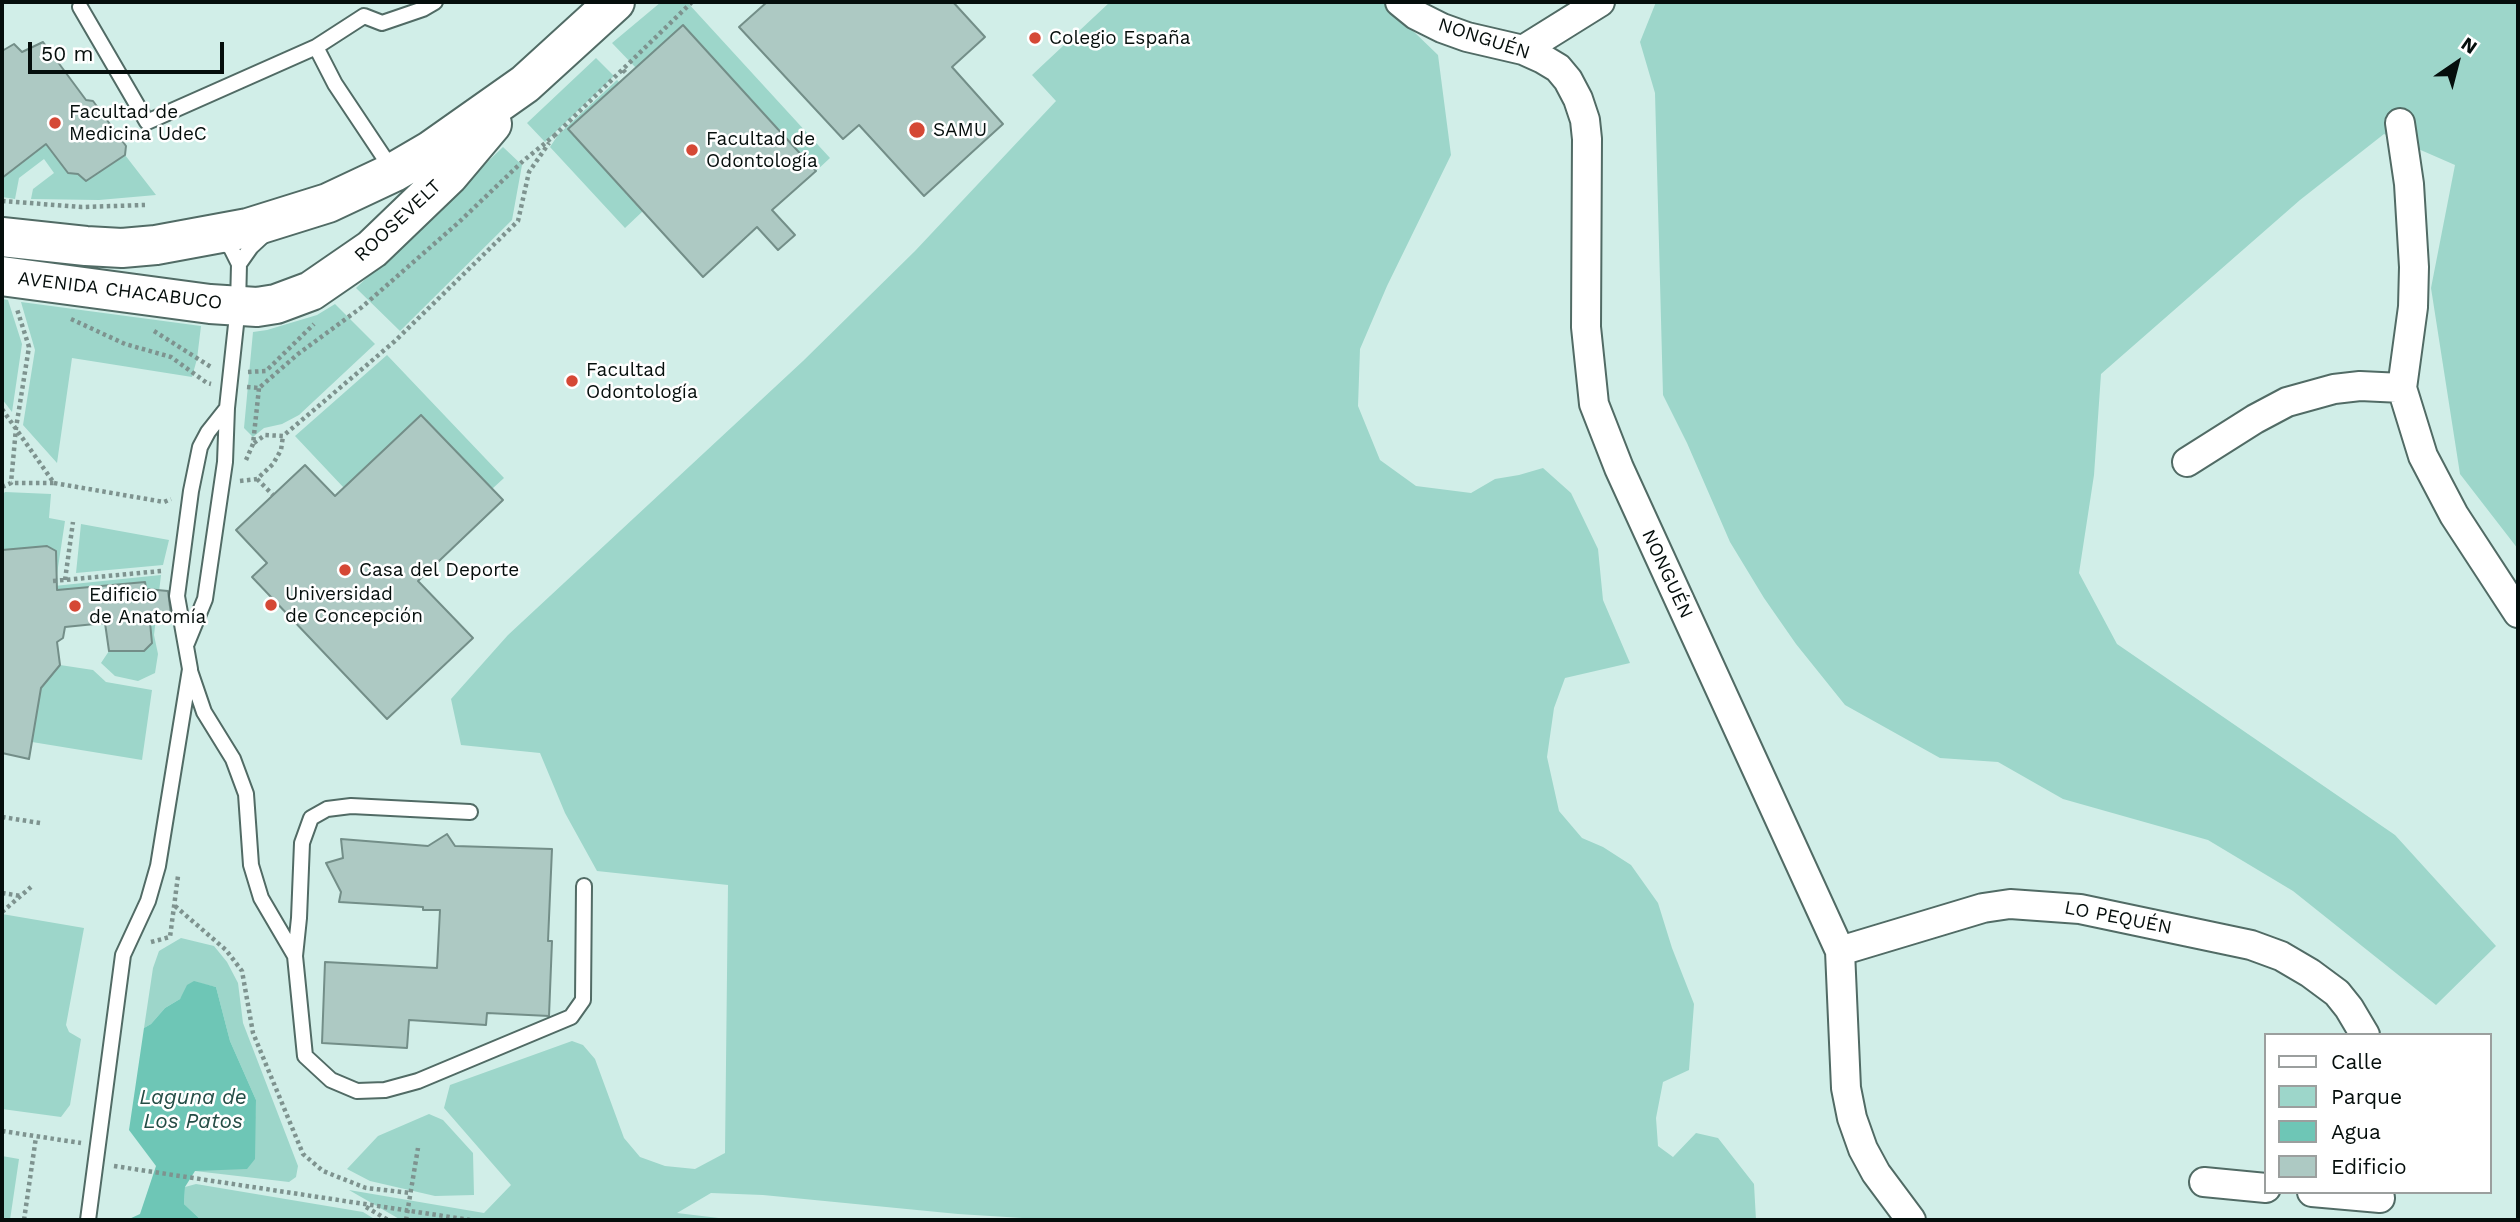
<!DOCTYPE html>
<html>
<head>
<meta charset="utf-8">
<style>
  body { margin:0 }
  #map { position:relative; width:2520px; height:1222px; overflow:hidden; background:#d1eee8; font-family:"Work Sans",sans-serif }
  canvas { display:block }
  .frame { position:absolute; inset:0; border:4px solid #050e0c; pointer-events:none }
  .legend { position:absolute; left:2264px; top:1033px; width:228px; height:161px; box-sizing:border-box; background:#fff; border:2px solid #9b9f9e; margin:0; padding:9px 12px; list-style:none; font-size:21px; color:#050e0c }
  .legend li { display:flex; align-items:center; gap:14px; height:35px }
  .legend b { width:35px; border:2px solid #9b9f9e }
  .north { position:absolute; left:2422px; top:28px; width:70px; height:70px; -webkit-text-stroke:5px #fff; paint-order:stroke; rotate:35deg; font-size:19px; font-weight:700; line-height:28px; text-align:center; color:#050e0c }
  .north::after { content:''; display:block; margin:auto; width:24px; height:32px; background:#050e0c; clip-path:polygon(50% 0,100% 100%,50% 72%,0 100%) }
  .scale { position:absolute; left:28px; top:42px; width:196px; height:32px; box-sizing:border-box; border:4px solid #050e0c; border-top:0; padding-left:9px; font-size:21px; line-height:24px; white-space:nowrap; color:#050e0c; -webkit-text-stroke:5px #fff; paint-order:stroke }
</style>
</head>
<body>
<div id="map">
<canvas width="2520" height="1222"></canvas>
<div class="frame"></div>
<ul class="legend">
<li><b style="height:9px;background:#fff"></b>Calle</li>
<li><b style="height:19px;background:#9dd6ca"></b>Parque</li>
<li><b style="height:19px;background:#6ec6b6"></b>Agua</li>
<li><b style="height:19px;background:#adc9c3"></b>Edificio</li>
</ul>
<div class="north">N</div>
<div class="scale">50 m</div>
</div>
<script>
const g = document.querySelector('canvas').getContext('2d');
g.lineJoin = 'round';
function paint(path, color) {
  g.fillStyle = color;
  g.fill(path, 'evenodd');
}
function toPath(rows) {
  const path = new Path2D();
  for (const r of rows) {
    path.moveTo(r[0], r[1]);
    for (let i = 2; i < r.length; i += 2) path.lineTo(r[i], r[i + 1]);
  }
  return path;
}
function trace(path, color, width, dash) {
  g.strokeStyle = color;
  g.lineWidth = width;
  g.lineCap = dash ? 'butt' : 'round';
  g.setLineDash(dash || []);
  g.stroke(path);
}
function drawText(font, color, halo, rows, align = 'center') {
  g.font = font + ' "Work Sans",sans-serif';
  g.lineWidth = 5;
  g.setLineDash([]);
  g.textBaseline = 'middle';
  g.strokeStyle = halo;
  g.fillStyle = color;
  for (const [text, x, y, turn = 0] of rows) {
    g.save();
    g.translate(x, y);
    g.rotate((+turn || 0) * Math.PI / 180);
    g.textAlign = isNaN(turn) ? turn : align;
    if (halo) g.strokeText(text, 0, 0);
    g.fillText(text, 0, 0);
    g.restore();
  }
}
const green = toPath([
  [661,2,687,2,830,158,816,171,636,68,612,43],
  [1110,2,1383,2,1438,55,1451,155,1387,286,1360,349,1358,406,1380,460,1416,486,1471,493,1495,479,1519,475,1543,468,1571,493,1598,549,1603,600,1630,663,1565,678,1554,708,1547,757,1559,811,1582,838,1603,847,1631,865,1658,903,1672,948,1694,1004,1689,1070,1663,1082,1656,1118,1658,1146,1673,1157,1696,1133,1718,1138,1754,1184,1756,1220,1055,1220,958,1214,763,1195,711,1193,677,1213,727,1219,820,1220,401,1220,349,1190,484,1213,511,1185,444,1108,450,1085,572,1041,583,1045,595,1059,624,1138,640,1157,665,1166,695,1169,725,1153,728,885,597,871,565,813,540,753,461,745,451,699,508,635,803,361,915,251,1056,101,1032,75],
  [1656,2,2518,2,2518,549,2460,474,2431,288,2455,165,2384,134,2300,200,2101,374,2094,475,2079,573,2117,644,2395,835,2496,946,2436,1005,2293,891,2208,840,2063,799,1998,762,1940,758,1845,705,1796,644,1764,598,1730,542,1687,443,1663,395,1655,93,1640,42],
  [596,58,614,76,545,142,527,123],
  [617,80,620,83,568,129,643,211,625,228,550,147,558,135],
  [46,144,68,173,78,174,86,181,125,155,156,195,99,200,31,199,33,189,54,173,44,159,19,178,15,199,2,197,2,178],
  [503,147,522,165,512,220,400,331,356,288],
  [2,299,8,300,22,344,12,412,2,399],
  [21,302,201,326,197,359,192,377,72,358,57,463,23,425,35,350],
  [335,304,375,344,299,415,282,424,264,428,253,437,244,428,253,332,267,330,317,315],
  [387,355,504,478,492,489,422,415,344,488,295,436],
  [5,492,51,494,49,518,65,521,57,574,56,551,47,546,2,550,2,495],
  [81,524,169,540,163,565,76,573],
  [161,575,154,635,158,654,155,673,138,681,115,676,101,663,109,651,144,651,152,643,145,582,55,590,54,586],
  [60,665,93,670,106,682,152,690,142,760,32,742,24,711,2,707,2,676,16,688],
  [2,914,84,928,66,1025,69,1032,81,1039,70,1105,61,1117,2,1109],
  [181,938,214,946,227,962,238,983,243,1023,298,1166,296,1177,289,1182,195,1171,213,1169,255,1117,256,1100,230,1041,216,987,194,982,180,999,165,1008,151,1024,144,1028,153,968,159,951],
  [429,1114,443,1120,473,1153,474,1195,435,1196,370,1181,347,1169,378,1136],
  [2,1156,19,1159,10,1220,2,1220],
  [196,1184,363,1212,376,1220,201,1220,184,1204,185,1187]
]);
const water = toPath([
  [194,981,216,987,230,1041,256,1100,255,1159,247,1169,195,1171,185,1187,184,1204,201,1220,127,1220,140,1214,156,1166,129,1130,144,1028,151,1024,165,1008,180,999,187,985]
]);
const building = toPath([
  [767,2,953,2,985,37,952,67,1003,124,924,196,859,125,843,139,739,27,767,2],
  [683,25,816,171,772,210,795,235,778,250,757,227,703,277,568,129,683,25],
  [43,42,86,100,93,101,126,146,125,155,86,181,78,174,68,173,46,144,2,178,2,51,14,44,22,52,43,42],
  [421,415,503,500,418,581,473,638,387,719,252,577,267,563,236,530,305,465,335,496,421,415],
  [47,546,56,551,57,590,145,582,146,589,168,591,171,615,149,612,152,643,144,651,109,651,105,623,65,627,63,638,57,642,60,665,41,688,29,759,2,753,2,550,47,546],
  [447,834,455,846,552,849,548,941,552,941,549,1016,487,1013,486,1025,409,1020,407,1048,322,1043,325,962,437,968,440,910,423,910,423,907,339,902,341,892,326,863,343,858,341,839,428,846,447,834]
]);
const path = toPath([
  [623,70,628,75],
  [554,136,692,2],
  [2,201,82,207,145,205],
  [71,319,125,344,171,357,207,383,211,384],
  [154,331,211,367],
  [248,372,266,371,314,324],
  [247,387,259,388,298,354,362,307,458,223,523,161,554,136],
  [2,409,54,483,11,483],
  [254,443,265,435,283,436,315,409,395,341,518,221,529,172,549,143],
  [246,460,253,444,259,388],
  [257,479,273,495],
  [240,481,257,479,273,464,281,450,283,436],
  [54,483,164,502,171,499],
  [2,487,11,483,16,428,29,347,17,309],
  [65,580,73,522],
  [53,581,161,571],
  [2,817,40,823],
  [2,893,21,896],
  [175,906,226,950,242,971,253,1033,303,1154,323,1171,366,1188,411,1193],
  [2,912,31,887],
  [151,942,170,937,178,876],
  [2,1131,81,1143],
  [114,1166,470,1220],
  [366,1207,388,1220],
  [24,1220,36,1137],
  [406,1220,418,1148]
]);
const lane = toPath([
  [80,7,147,122,316,47,364,16,382,23,423,9,435,2],
  [316,47,335,84,393,171],
  [239,264,251,247,265,234],
  [187,643,205,599,225,462,227,408,238,306,239,264,231,248,219,238],
  [190,671,204,712,233,759,246,794,251,865,261,898,295,956,299,918,302,843,311,818,327,809,351,806,470,812],
  [295,956,305,1056,331,1080,357,1091,385,1090,418,1081,571,1017,583,1000,584,886],
  [88,1220,123,955,148,901,158,866,190,669,177,596,191,491,200,447,208,432,227,408]
]);
const street = toPath([
  [1400,2,1416,15,1442,28,1467,37,1523,50,1543,59,1558,68,1568,80,1578,99,1585,120,1587,139,1586,327,1594,404,1619,468,1840,951,1846,1088,1852,1118,1863,1149,1876,1173,1911,1220],
  [1523,50,1600,2],
  [2400,123,2409,184,2414,267,2413,307,2402,388,2423,456,2454,515,2518,613],
  [2187,462,2255,419,2287,402,2334,389,2360,386,2402,388],
  [1840,951,1983,908,2010,904,2080,909,2251,945,2281,956,2310,973,2337,993,2349,1008,2365,1035],
  [2204,1182,2266,1188],
  [2312,1192,2380,1198]
]);
const primary = toPath([
  [2,237,86,246,122,248,156,245,248,228,328,203,394,172,430,151,525,84,615,2],
  [2,276,210,304,257,307,276,304,311,291,372,249,449,175,492,124]
]);
const markers = [
  [1035,38,7,"#d54835"],
  [55,123,7,"#d54835"],
  [917,130,9,"#d54835"],
  [692,150,7,"#d54835"],
  [572,381,7,"#d54835"],
  [345,570,7,"#d54835"],
  [271,605,7,"#d54835"],
  [75,606,7,"#d54835"]
];
const poiNames = [
  ["Colegio España",1049,38],
  ["Facultad de",69,112],
  ["Medicina UdeC",69,134],
  ["SAMU",933,130],
  ["Facultad de",706,139],
  ["Odontología",706,161],
  ["Facultad",586,370],
  ["Odontología",586,392],
  ["Casa del Deporte",359,570],
  ["Universidad",285,594],
  ["de Concepción",285,616],
  ["Edificio",89,595],
  ["de Anatomía",89,617]
];
const streetNames = [
  ["NONGUÉN",1484,39,18],
  ["ROOSEVELT",398,221,-43],
  ["AVENIDA CHACABUCO",120,291,7],
  ["NONGUÉN",1667,574,65],
  ["LO PEQUÉN",2118,918,11]
];
const waterNames = [
  ["Laguna de",193,1098],
  ["Los Patos",193,1122]
];
paint(green, '#9dd6ca');
paint(water, '#6ec6b6');
paint(building, '#adc9c3');
trace(building, '#738e88', 2);
trace(lane, '#516b65', 18);
trace(street, '#516b65', 32);
trace(primary, '#516b65', 42);
trace(path, '#7e938f', 4.5, [3.5, 3.5]);
trace(lane, '#fff', 14);
trace(street, '#fff', 28);
trace(primary, '#fff', 38);
for (const [x, y, r, color] of markers) {
  const dot = new Path2D();
  dot.arc(x, y, r, 0, 2 * Math.PI);
  g.fillStyle = color;
  g.fill(dot);
  trace(dot, '#fff', 2.5);
}
drawText('19px', '#050e0c', '#fff', poiNames, 'left');
drawText('19px', '#050e0c', '#fff', streetNames);
drawText('italic 21px', '#244c45', '#fff', waterNames);
</script>
</body>
</html>
